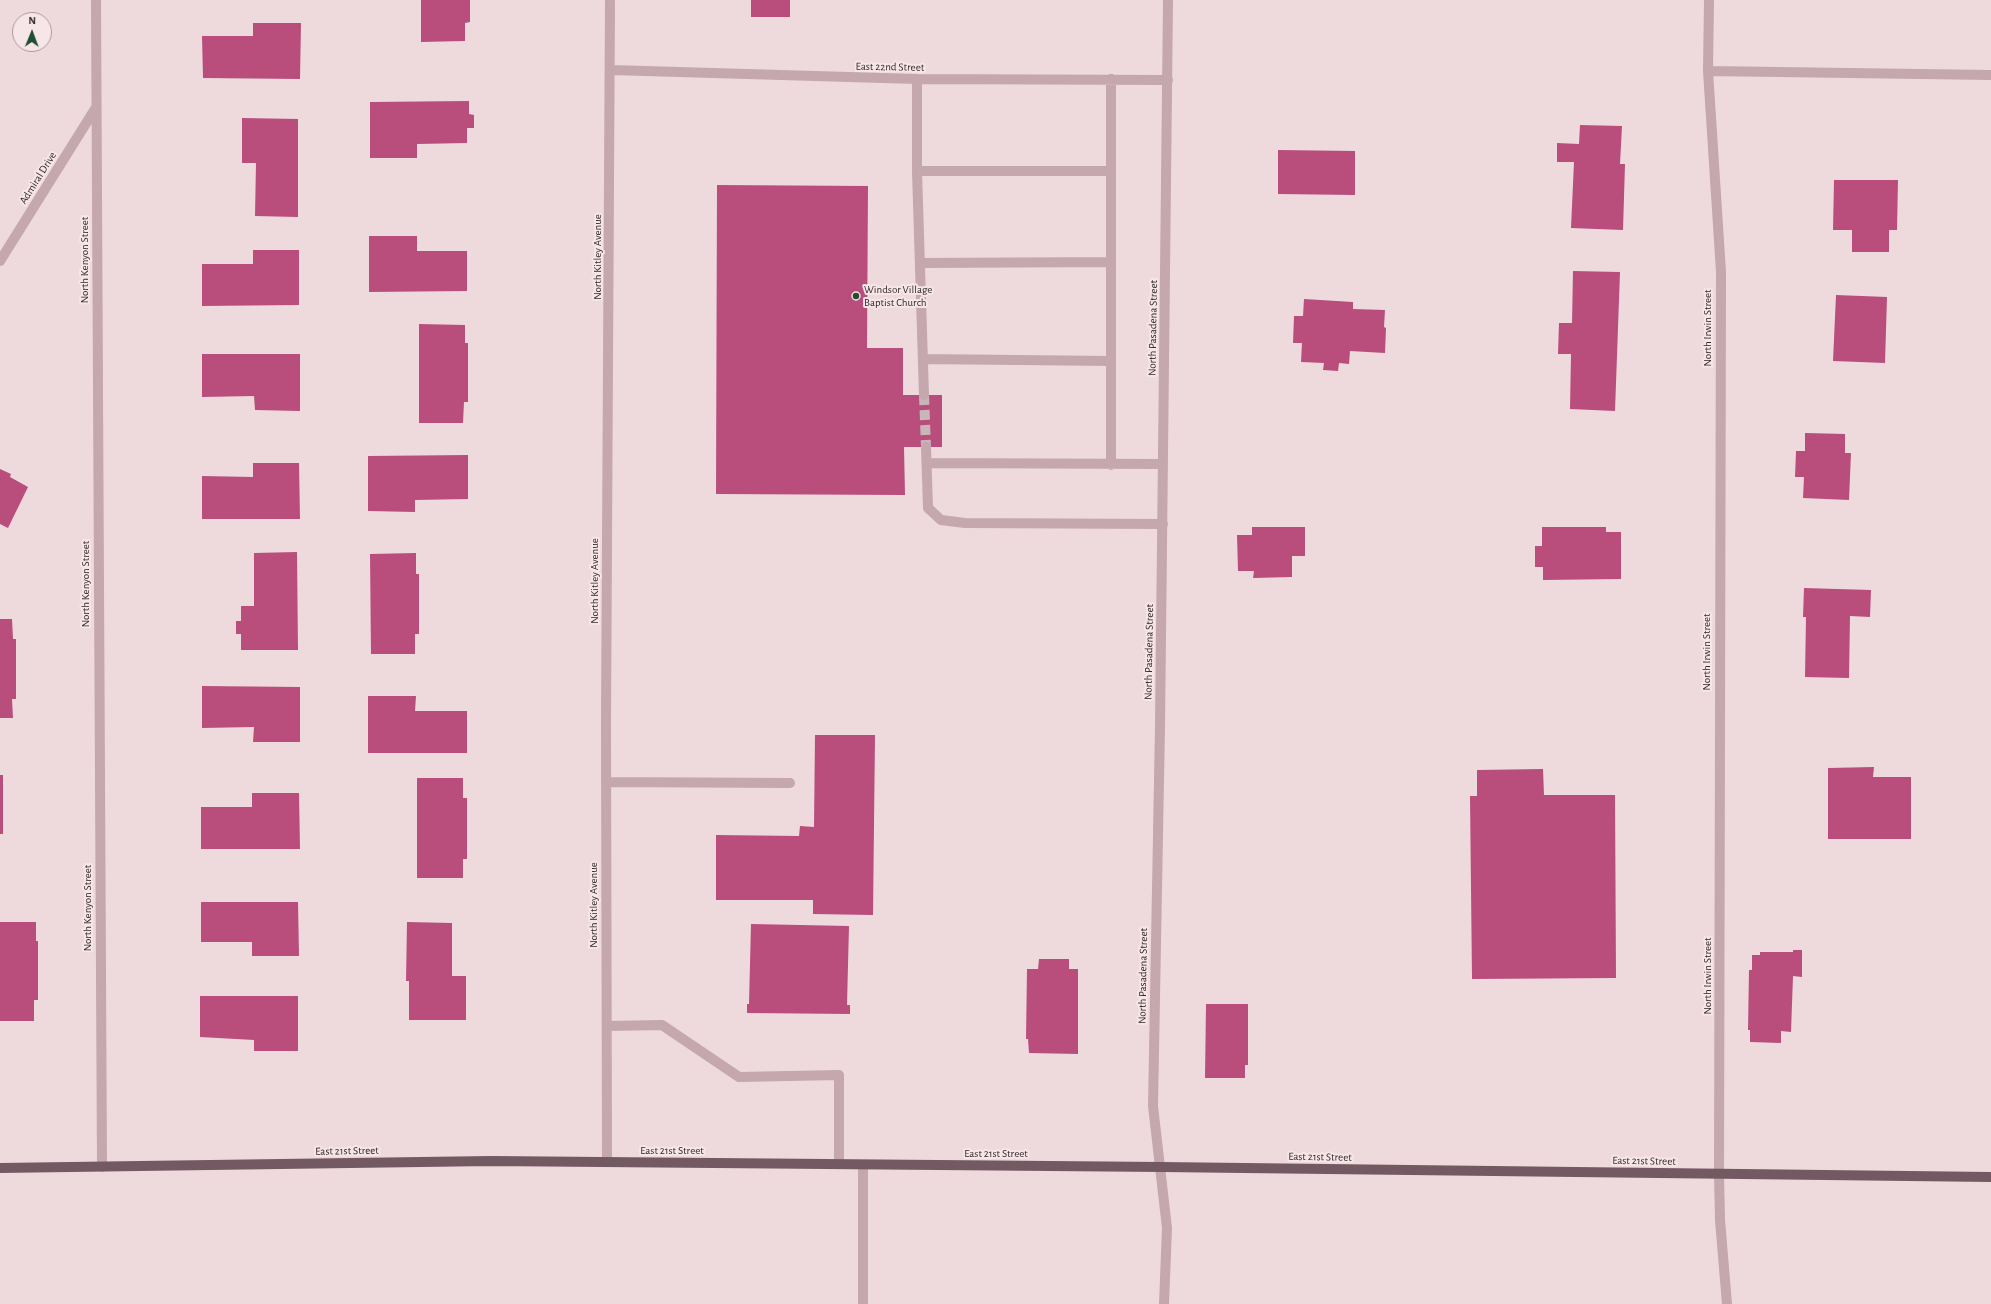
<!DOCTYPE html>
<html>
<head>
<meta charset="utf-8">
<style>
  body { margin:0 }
  #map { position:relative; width:1991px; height:1304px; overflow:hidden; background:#eedadd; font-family:"Alegreya Sans",sans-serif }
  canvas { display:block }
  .north { position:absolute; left:12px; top:12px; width:40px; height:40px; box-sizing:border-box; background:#f7e6e8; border:1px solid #a89a9c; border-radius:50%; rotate:1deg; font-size:11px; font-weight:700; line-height:16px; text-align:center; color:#32272b }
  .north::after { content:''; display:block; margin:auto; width:14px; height:18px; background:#214f33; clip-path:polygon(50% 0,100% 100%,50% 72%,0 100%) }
</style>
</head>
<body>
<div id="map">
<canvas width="1991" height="1304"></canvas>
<div class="north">N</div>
</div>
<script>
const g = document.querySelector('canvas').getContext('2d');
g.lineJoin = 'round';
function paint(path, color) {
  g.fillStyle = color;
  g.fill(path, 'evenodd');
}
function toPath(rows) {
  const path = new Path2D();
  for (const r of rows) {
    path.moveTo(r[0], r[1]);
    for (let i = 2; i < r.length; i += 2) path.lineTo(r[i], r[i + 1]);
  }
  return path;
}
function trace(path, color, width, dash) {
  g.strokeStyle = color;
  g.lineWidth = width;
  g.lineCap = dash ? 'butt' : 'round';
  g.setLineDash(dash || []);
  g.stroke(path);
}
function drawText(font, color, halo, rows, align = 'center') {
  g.font = font + ' "Alegreya Sans",sans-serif';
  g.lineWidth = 4;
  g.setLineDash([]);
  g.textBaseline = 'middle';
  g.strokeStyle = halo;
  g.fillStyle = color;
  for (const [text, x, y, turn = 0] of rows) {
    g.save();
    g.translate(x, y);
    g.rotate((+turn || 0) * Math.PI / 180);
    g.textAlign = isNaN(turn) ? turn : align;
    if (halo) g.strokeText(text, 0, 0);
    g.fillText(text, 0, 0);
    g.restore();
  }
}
const building = toPath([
  [421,0,470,0,470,22,465,23,465,41,421,42],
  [751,0,790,0,790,17,751,17],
  [253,23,301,23,300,79,203,78,202,36,253,36],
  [469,101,469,114,474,115,474,128,467,128,467,143,417,144,417,158,370,158,370,102],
  [242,118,298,119,298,217,255,216,256,163,242,163],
  [1580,125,1622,126,1620,164,1625,164,1623,230,1571,228,1574,162,1557,162,1557,143,1579,144],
  [1278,150,1355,151,1355,195,1278,194],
  [1834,180,1898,180,1897,230,1889,230,1889,252,1852,252,1852,230,1833,230],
  [717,185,868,186,867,348,903,348,903,395,942,395,942,447,904,447,905,495,716,494],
  [369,236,417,236,417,251,467,251,467,291,369,292],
  [253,250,299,250,299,305,202,306,202,264,253,264],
  [1573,271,1620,272,1615,411,1570,409,1571,354,1558,354,1559,323,1572,323],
  [1836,295,1887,297,1885,363,1833,361],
  [1304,299,1353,302,1353,309,1385,310,1384,327,1386,328,1385,353,1350,351,1349,364,1339,363,1338,371,1323,370,1324,363,1301,362,1302,343,1293,343,1294,316,1303,316],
  [419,324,465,325,465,343,468,343,468,402,464,402,463,423,419,423],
  [202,354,300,354,300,411,255,410,254,396,202,397],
  [1805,433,1845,434,1845,453,1851,453,1849,500,1803,498,1804,477,1795,477,1796,451,1805,451],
  [468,455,468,499,415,500,415,512,368,511,368,456],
  [253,463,299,463,300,519,202,519,202,476,253,477],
  [0,469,11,474,10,477,28,487,8,528,0,524],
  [1252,527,1305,527,1305,556,1292,556,1292,577,1253,578,1254,571,1238,571,1237,535,1252,535],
  [1542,527,1606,527,1606,532,1621,532,1621,579,1543,580,1543,567,1535,567,1535,546,1542,546],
  [297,552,298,650,241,650,241,634,236,634,236,621,241,621,241,606,254,606,254,553],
  [416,553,416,574,419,574,419,634,415,634,415,654,371,654,370,554],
  [1804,588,1871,590,1870,617,1850,616,1849,678,1805,677,1806,617,1803,617],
  [0,619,12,619,13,639,16,639,16,699,12,699,13,718,0,718],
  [202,686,300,687,300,742,253,742,254,727,202,728],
  [368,696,416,696,415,711,467,711,467,753,368,753],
  [815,735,875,735,873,915,813,914,813,900,716,900,716,835,799,836,800,826,814,827],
  [1874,767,1873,777,1911,777,1911,839,1828,839,1828,768],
  [1543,769,1544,795,1615,795,1616,978,1472,979,1470,796,1477,796,1477,770],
  [0,775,3,775,3,834,0,834],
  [417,778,463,778,463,798,467,798,467,859,463,859,463,878,417,878],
  [252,793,299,793,300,849,201,849,201,807,252,807],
  [201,902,298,902,299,956,252,956,252,942,201,942],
  [0,922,36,922,36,941,38,941,38,1000,34,1000,34,1021,0,1021],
  [407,922,452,923,452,976,466,976,466,1020,409,1020,409,981,406,981],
  [751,924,849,926,847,1005,850,1005,850,1014,747,1013,747,1004,749,1004],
  [1793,950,1802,950,1802,977,1793,976,1791,1032,1781,1031,1781,1043,1750,1042,1750,1030,1748,1030,1749,970,1752,970,1752,955,1760,955,1760,952,1793,952],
  [1039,959,1069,959,1069,969,1078,969,1078,1054,1029,1053,1028,1039,1026,1039,1027,969,1038,969],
  [200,996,298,996,298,1051,254,1051,254,1040,200,1037],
  [1206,1004,1248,1004,1248,1065,1245,1065,1245,1078,1205,1078]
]);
const minorTunnel = toPath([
  [924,395,926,447]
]);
const minor = toPath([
  [96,0,102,1167],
  [1709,0,1708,71,1721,272,1719,1174,1720,1220,1727,1304],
  [611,70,917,79,1168,80],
  [1708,71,1991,75],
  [917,79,917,171,924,395],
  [917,171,1111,171],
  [0,261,95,109],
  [920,263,1111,262],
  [923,359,1111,361],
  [926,447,928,508,941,520,965,523,1163,524],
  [927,463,1163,464],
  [1111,465,1111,79],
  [606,782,790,783],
  [607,1026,662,1025,739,1077,839,1075,839,1164],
  [607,1162,606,724,610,0],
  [863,1304,863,1165],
  [1164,1304,1167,1228,1153,1106,1160,726,1168,0]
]);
const major = toPath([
  [0,1168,491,1161,1161,1167,1991,1177]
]);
const markers = [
  [856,296,4,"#214f33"]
];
const streetNames = [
  ["East 22nd Street",890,67,1],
  ["Admiral Drive",38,178,-58],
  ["North Kitley Avenue",598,257,-90],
  ["North Kenyon Street",85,260,-90],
  ["North Pasadena Street",1153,328,-89],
  ["North Irwin Street",1708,328,-90],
  ["North Kitley Avenue",595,581,-90],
  ["North Kenyon Street",86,584,-90],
  ["North Pasadena Street",1149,652,-89],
  ["North Irwin Street",1707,652,-90],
  ["North Kitley Avenue",594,905,-90],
  ["North Kenyon Street",88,908,-90],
  ["North Pasadena Street",1143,976,-89],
  ["North Irwin Street",1708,976,-90],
  ["East 21st Street",347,1151,-1],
  ["East 21st Street",672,1151],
  ["East 21st Street",996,1154],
  ["East 21st Street",1320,1157,1],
  ["East 21st Street",1644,1161,1]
];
const poiNames = [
  ["Windsor Village",864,290],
  ["Baptist Church",864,303]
];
paint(building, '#b94d7c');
trace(minorTunnel, '#c8b6b9', 10, [10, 5]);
trace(minor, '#c5a7ae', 10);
trace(major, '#735962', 10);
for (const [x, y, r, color] of markers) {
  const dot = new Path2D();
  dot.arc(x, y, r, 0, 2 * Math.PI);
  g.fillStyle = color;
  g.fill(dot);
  trace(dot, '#f7e6e8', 1.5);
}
drawText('11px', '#32272b', '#f7e6e8', streetNames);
drawText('11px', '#32272b', '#f7e6e8', poiNames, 'left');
</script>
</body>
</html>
